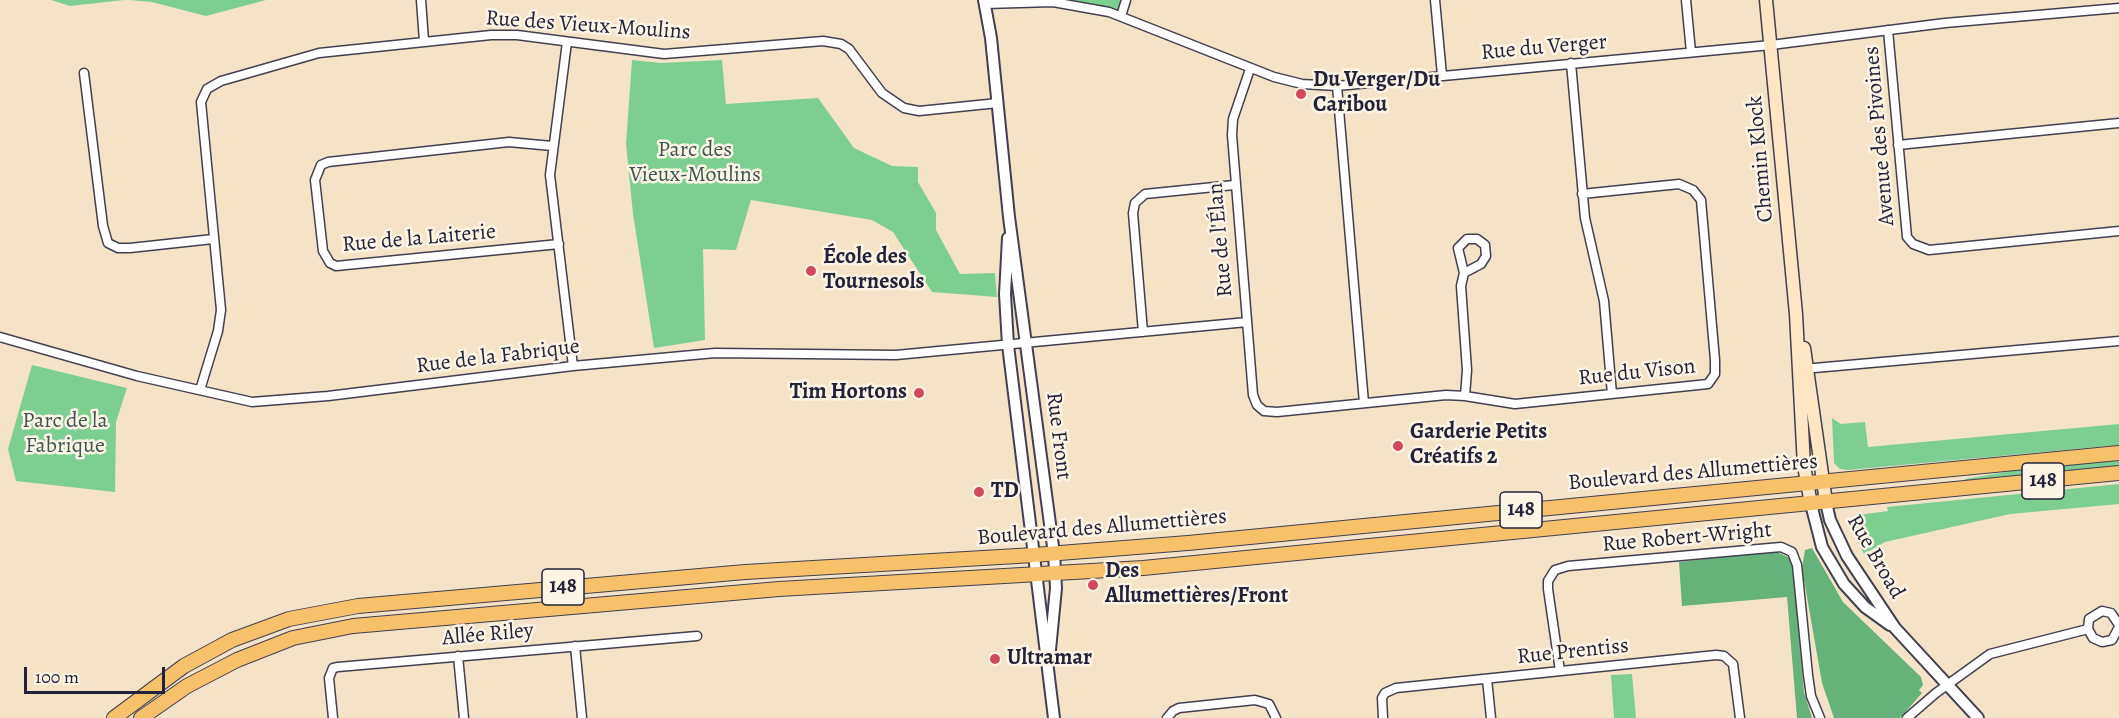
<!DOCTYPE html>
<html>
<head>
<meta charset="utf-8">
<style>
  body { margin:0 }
  #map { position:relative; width:2119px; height:718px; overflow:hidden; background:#f5e3c8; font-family:Alegreya,serif }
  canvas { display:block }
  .scale { position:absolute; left:24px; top:667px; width:141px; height:27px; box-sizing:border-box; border:3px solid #22223b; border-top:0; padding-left:8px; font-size:18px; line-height:21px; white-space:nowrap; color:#22223b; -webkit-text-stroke:4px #fcf5e5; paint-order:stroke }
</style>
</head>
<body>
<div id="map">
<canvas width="2119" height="718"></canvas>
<div class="scale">100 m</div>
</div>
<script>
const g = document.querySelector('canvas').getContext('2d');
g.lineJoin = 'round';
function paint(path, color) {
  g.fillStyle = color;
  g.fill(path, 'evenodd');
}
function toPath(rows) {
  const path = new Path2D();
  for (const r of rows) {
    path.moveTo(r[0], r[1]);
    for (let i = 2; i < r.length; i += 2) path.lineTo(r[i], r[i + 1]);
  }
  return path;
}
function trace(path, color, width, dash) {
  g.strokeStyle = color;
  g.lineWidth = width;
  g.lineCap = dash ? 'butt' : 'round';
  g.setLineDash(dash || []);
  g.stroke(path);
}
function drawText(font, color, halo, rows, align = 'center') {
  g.font = font + ' Alegreya,serif';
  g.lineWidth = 5;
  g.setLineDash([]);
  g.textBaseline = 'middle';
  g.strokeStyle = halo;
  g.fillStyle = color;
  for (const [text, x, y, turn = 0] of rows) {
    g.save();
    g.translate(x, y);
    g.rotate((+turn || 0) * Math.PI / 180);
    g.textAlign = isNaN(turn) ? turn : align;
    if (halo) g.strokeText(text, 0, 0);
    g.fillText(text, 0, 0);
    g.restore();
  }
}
const green = toPath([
  [51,0,124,0,70,6],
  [129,0,266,0,206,16,152,2],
  [984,0,1126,0,1121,16,1072,5],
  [632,60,661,63,722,60,726,104,818,98,854,148,892,166,918,167,918,182,936,213,936,230,960,274,995,273,997,297,932,292,893,232,872,220,751,200,736,250,703,249,705,340,654,348,633,214,626,144],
  [32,365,127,388,116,422,115,492,16,481,8,449],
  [1832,418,1841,424,1865,422,1868,447,2119,424,2119,445,1848,470,1840,469,1834,463],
  [2119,459,2119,468,1966,483,1965,479,2040,466],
  [2119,484,2119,504,2010,514,1885,542,1864,554,1852,529,1858,515,1888,511,1887,507],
  [1632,674,1636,718,1614,718,1611,675]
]);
const forest = toPath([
  [1812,548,1843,602,1921,677,1923,685,1919,690,1922,693,1900,718,1834,718,1822,683,1802,568,1805,550],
  [1775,551,1792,559,1804,692,1812,718,1797,718,1787,597,1682,606,1679,562]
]);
const minor = toPath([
  [421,0,424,41],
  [1435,0,1442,75],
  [1686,0,1691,52],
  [985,4,1053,2,1109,12,1274,77,1302,84,1337,86,1771,45,1945,23,2119,8],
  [1121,16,1126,0],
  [1888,30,1907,237,1913,244,1929,250,2119,231],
  [567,42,550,175,573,366],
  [1571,63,1585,218,1604,301,1612,394],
  [1250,69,1233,119,1232,135,1253,395,1257,405,1264,411,1277,412,1446,395,1465,396,1515,404,1708,384,1715,374,1715,360,1701,200,1693,190,1679,184,1582,194],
  [84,73,103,226,108,243,118,248,130,248,213,239],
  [1337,86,1364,403],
  [1898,145,2119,123],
  [552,146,509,142,328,162,321,165,315,180,323,251,330,263,336,266,559,244],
  [1464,273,1458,248,1467,239,1477,239,1485,245,1486,256,1481,264,1464,273,1461,286,1467,370,1465,396],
  [1143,332,1133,213,1135,203,1145,194,1234,185],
  [0,337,137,376,252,402,328,396,573,366,715,353,896,355,1247,322],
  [1803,369,2119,341],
  [200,390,218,331,221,310,201,102,207,89,221,81,319,53,491,35,517,35,664,54,823,41,841,44,849,49,882,93,904,108,919,111,998,103],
  [2119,625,2111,613,2102,611,2089,619,2088,629,2093,638,2102,642,2112,640,2119,627],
  [575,646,582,718],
  [458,656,464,718],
  [1560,671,1548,589,1548,581,1555,570,1568,566,1781,547,1792,552,1797,565,1808,675,1811,696,1820,718],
  [1487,679,1491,718],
  [333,718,329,678,333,668,338,667,697,636],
  [1167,718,1173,711,1179,708,1255,700,1269,704,1276,718],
  [1383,718,1382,698,1385,693,1396,688,1716,655,1724,656,1733,664,1740,718],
  [1907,718,1936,693,1990,654,2088,629]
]);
const tertiary = toPath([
  [984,0,991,38,1009,217,1054,554,1056,588,1049,660],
  [1008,238,1005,294,1008,345,1054,718],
  [1826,502,1830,520,1847,556,1895,628,1978,718],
  [1811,504,1822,547,1844,584,1865,607,1890,625]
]);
const secondary = toPath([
  [1766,0,1796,314,1804,466,1811,504],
  [1804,348,1826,502]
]);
const trunk = toPath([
  [114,718,184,666,232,640,289,619,358,606,745,572,1034,555,1188,543,2119,453],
  [141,718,187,686,237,660,293,638,353,626,779,589,1143,568,2119,473]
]);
const markers = [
  [1301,94,6,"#d1495b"],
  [811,271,6,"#d1495b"],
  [919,393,6,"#d1495b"],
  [1398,446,6,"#d1495b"],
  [979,492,6,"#d1495b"],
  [1093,585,6,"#d1495b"],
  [995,659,6,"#d1495b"]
];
const shields = [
  [2043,481,42],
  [1521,510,42],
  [563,587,42]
];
const shieldNames = [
  ["148",2043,481],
  ["148",1521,510],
  ["148",563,587]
];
const streetNames = [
  ["Rue des Vieux-Moulins",588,26,4],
  ["Rue du Verger",1544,48,-5],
  ["Avenue des Pivoines",1880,136,-95],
  ["Chemin Klock",1761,159,-95],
  ["Rue de la Laiterie",419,239,-5],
  ["Rue de l'Élan",1221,240,-95],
  ["Rue de la Fabrique",498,357,-7],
  ["Rue du Vison",1637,373,-6],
  ["Rue Front",1058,436,83],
  ["Boulevard des Allumettières",1693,473,-5],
  ["Boulevard des Allumettières",1102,528,-5],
  ["Rue Robert-Wright",1687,538,-5],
  ["Rue Broad",1875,557,60],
  ["Allée Riley",488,635,-5],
  ["Rue Prentiss",1573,652,-6]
];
const poiNames = [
  ["Du Verger/Du",1313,81],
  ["Caribou",1313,106],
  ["École des",823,258],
  ["Tournesols",823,283],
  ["Tim Hortons",907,393,"right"],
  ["Garderie Petits",1410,433],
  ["Créatifs 2",1410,458],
  ["TD",991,492],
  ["Des",1105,572],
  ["Allumettières/Front",1105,597],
  ["Ultramar",1007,659]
];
const parkNames = [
  ["Parc des",695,151],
  ["Vieux-Moulins",695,176],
  ["Parc de la",65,422],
  ["Fabrique",65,447]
];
paint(green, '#7dcf91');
paint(forest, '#66b27b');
trace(minor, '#423f50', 11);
trace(tertiary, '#423f50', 14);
trace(secondary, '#423f50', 15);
trace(trunk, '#423f50', 16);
trace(minor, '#fff', 8);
trace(tertiary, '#fff', 10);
trace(secondary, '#fce6c4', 12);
trace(trunk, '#f7c06b', 14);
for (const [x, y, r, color] of markers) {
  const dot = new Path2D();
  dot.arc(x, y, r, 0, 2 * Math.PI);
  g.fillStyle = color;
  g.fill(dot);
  trace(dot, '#fcf5e5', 2);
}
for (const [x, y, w] of shields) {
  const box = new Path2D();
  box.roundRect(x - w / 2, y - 18, w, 36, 4.5);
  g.fillStyle = '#fcf5e5';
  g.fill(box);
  trace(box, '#22223b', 1.5);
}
drawText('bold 21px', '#22223b', null, shieldNames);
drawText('22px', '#22223b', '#fcf5e5', streetNames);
drawText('bold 22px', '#22223b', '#fcf5e5', poiNames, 'left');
drawText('22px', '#3d5655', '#fcf5e5', parkNames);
</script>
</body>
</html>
